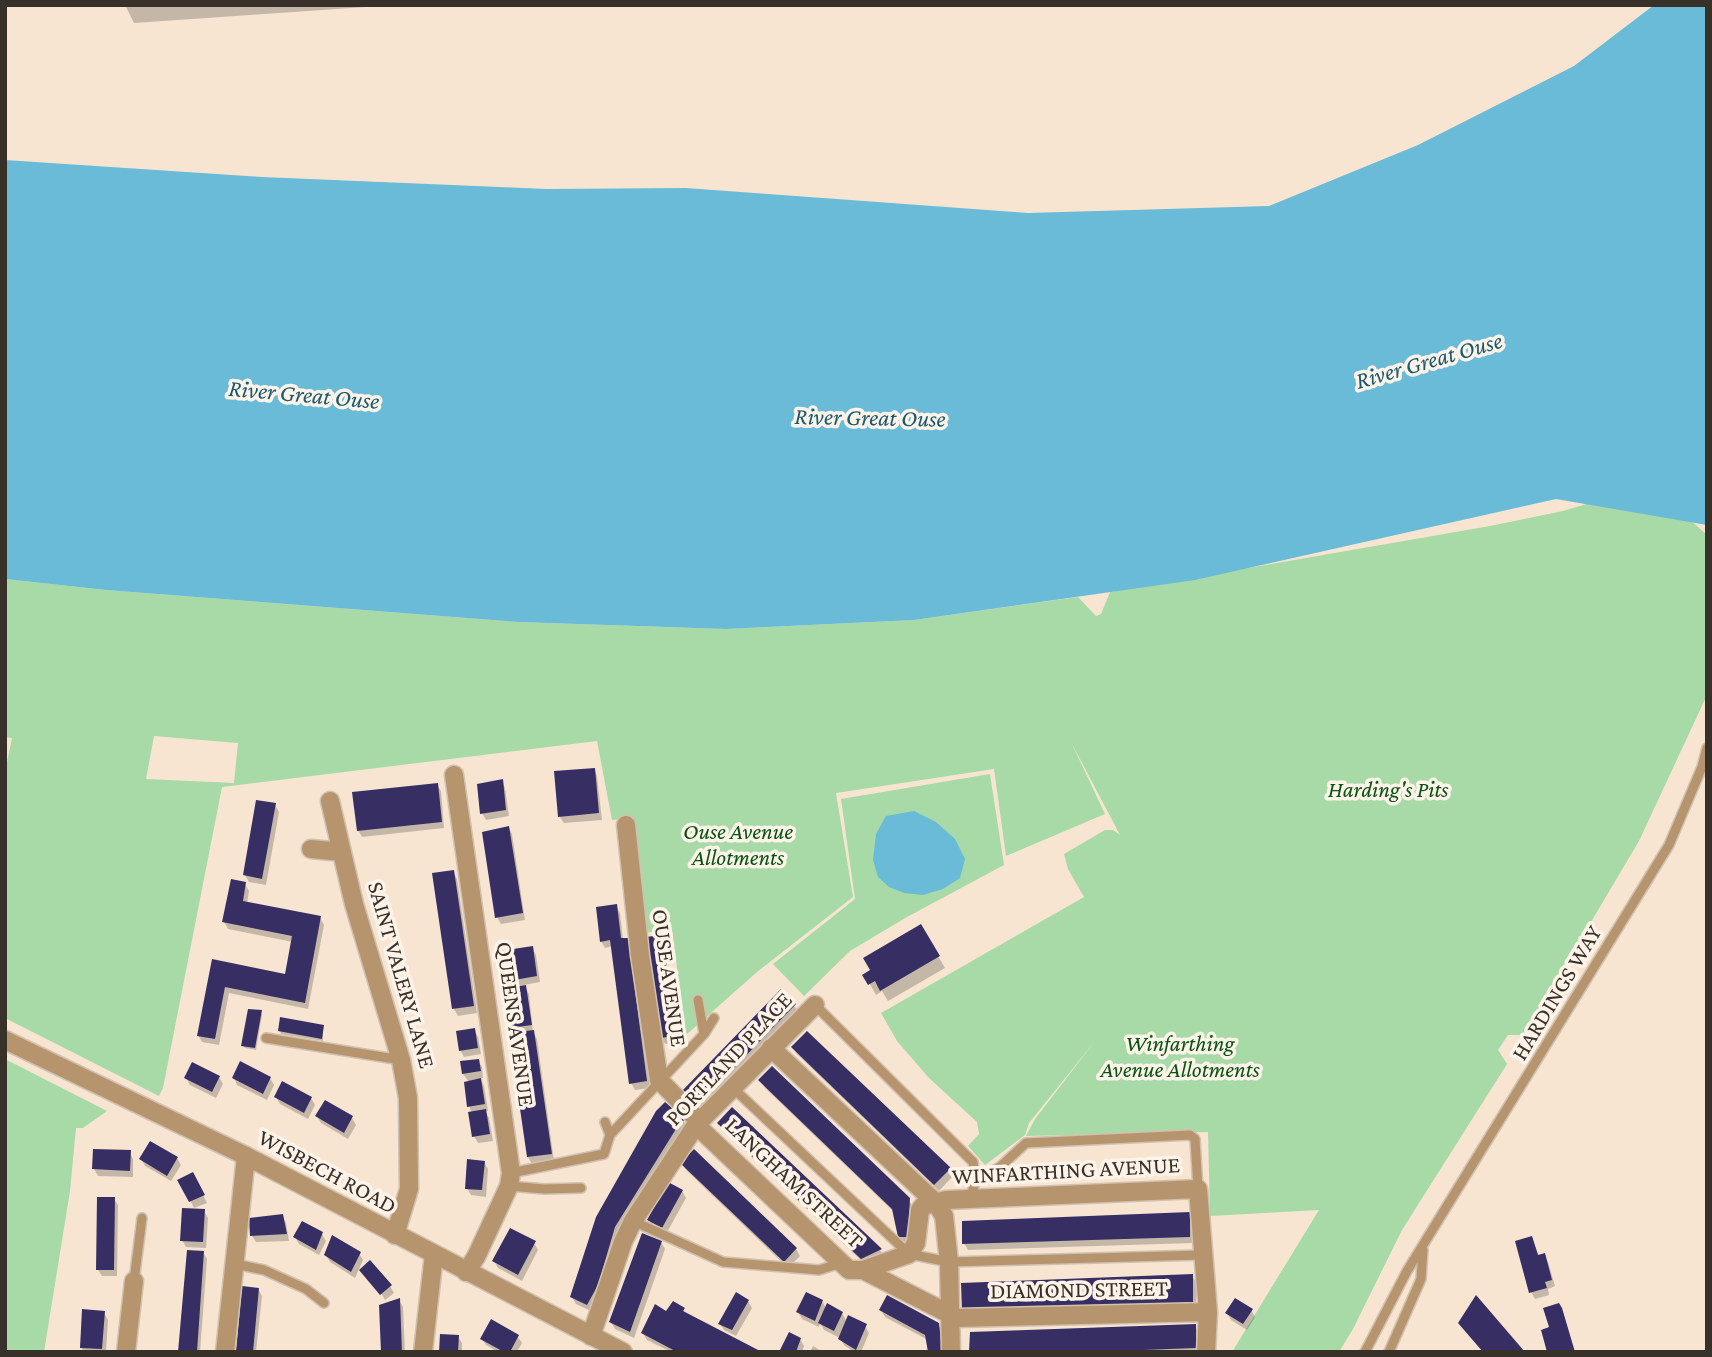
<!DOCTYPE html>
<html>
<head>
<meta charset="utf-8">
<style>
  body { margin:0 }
  #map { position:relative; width:1712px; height:1357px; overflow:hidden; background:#f7e5d2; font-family:"Crimson Pro",serif }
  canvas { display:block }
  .frame { position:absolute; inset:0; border:7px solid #383129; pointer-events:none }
</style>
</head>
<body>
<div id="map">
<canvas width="1712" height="1357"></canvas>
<div class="frame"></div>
</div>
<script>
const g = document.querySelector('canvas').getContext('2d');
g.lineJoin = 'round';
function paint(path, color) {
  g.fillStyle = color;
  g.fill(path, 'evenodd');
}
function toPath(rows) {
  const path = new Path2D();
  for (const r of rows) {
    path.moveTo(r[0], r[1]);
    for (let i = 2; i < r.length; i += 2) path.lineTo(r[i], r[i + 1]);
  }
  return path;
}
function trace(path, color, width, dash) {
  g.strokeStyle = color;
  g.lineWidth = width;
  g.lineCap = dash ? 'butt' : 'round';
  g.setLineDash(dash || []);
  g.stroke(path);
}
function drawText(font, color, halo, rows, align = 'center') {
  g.font = font + ' "Crimson Pro",serif';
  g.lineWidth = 7;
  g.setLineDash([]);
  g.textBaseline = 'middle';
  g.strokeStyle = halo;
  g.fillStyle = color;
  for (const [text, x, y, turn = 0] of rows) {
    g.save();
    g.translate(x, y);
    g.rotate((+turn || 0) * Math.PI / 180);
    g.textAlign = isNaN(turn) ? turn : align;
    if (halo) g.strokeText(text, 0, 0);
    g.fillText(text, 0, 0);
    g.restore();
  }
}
const green = toPath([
  [1617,495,1679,510,1707,535,1707,695,1639,841,1524,1035,1508,1035,1498,1050,1507,1064,1402,1230,1353,1329,1339,1352,1232,1352,1319,1210,1210,1216,1208,1132,1026,1136,1035,1119,1095,1041,1029,1123,1025,1135,985,1165,968,1146,979,1134,977,1122,929,1078,897,1041,881,1013,1084,897,1068,869,1064,854,1105,830,1113,830,1120,835,1071,742,1105,814,1006,856,994,769,836,793,853,897,757,972,686,1035,672,930,642,933,630,818,612,820,597,741,222,787,163,1088,159,1096,5,1018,5,772,12,738,5,737,5,579,106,590,518,622,726,629,914,620,1078,597,1096,616,1101,614,1110,592,1490,526,1563,511],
  [154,736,238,743,234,783,146,779],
  [990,774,1004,865,907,917,850,951,804,996,773,964,855,899,841,799],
  [5,1059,107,1111,83,1128,76,1128,70,1191,44,1352,5,1352]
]);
const water = toPath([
  [1654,5,1707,5,1707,525,1556,499,1195,580,914,620,726,629,518,622,106,590,5,579,5,160,262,177,547,189,686,188,1028,213,1269,206,1418,145,1574,66],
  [914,811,936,822,955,839,965,859,960,878,943,889,923,895,904,893,889,887,878,877,873,860,876,834,886,816]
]);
const shadow = toPath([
  [125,5,395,5,134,23],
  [594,769,597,776,602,820,564,823,560,817],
  [502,781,505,788,509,816,486,820,482,813],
  [437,785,441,791,444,828,362,837,358,830],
  [275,805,279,812,266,885,249,882,245,875],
  [509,828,512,834,525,920,501,924,497,917],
  [453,872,457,879,477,1013,458,1016,454,1009,434,875],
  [245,884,249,891,247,903,320,918,324,925,308,1009,229,993,219,1045,202,1042,198,1035,213,961,287,976,293,942,228,929,224,922],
  [616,906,620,913,623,940,627,939,631,946,650,1088,635,1090,631,1083,613,946,605,948,601,941],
  [921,927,945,968,888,1001,882,991,876,995,865,975],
  [660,937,664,943,678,1042,665,1044,661,1037],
  [532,948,536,955,540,982,524,985,529,994,533,1032,537,1039,554,1161,532,1164,528,1157,516,1034,512,1027,510,990,505,981],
  [794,1005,798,1012,702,1111,688,1098,684,1091],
  [261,1012,262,1015,256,1050,245,1048,243,1046],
  [323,1026,323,1041,281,1034,280,1031],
  [474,1030,478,1037,481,1054,464,1057,460,1050],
  [793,1048,949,1169,953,1176,939,1191,797,1054],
  [478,1060,482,1067,483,1078,480,1078,484,1086,488,1111,485,1111,489,1118,493,1141,478,1143,474,1136,472,1113,469,1106,469,1082,463,1074],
  [219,1077,223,1084,216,1098,190,1085,186,1078],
  [234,1078,270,1078,274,1085,267,1100,237,1085],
  [761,1081,908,1199,913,1207,911,1244,903,1243,899,1236,894,1212,765,1088],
  [276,1097,311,1098,315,1105,308,1119,280,1104],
  [732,1110,880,1250,884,1256,866,1265,723,1130,719,1123],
  [317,1116,352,1118,356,1125,348,1139,321,1123],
  [683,1120,687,1126,591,1311,576,1304,572,1297,598,1218],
  [694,1151,796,1249,800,1256,788,1268,686,1170,682,1163],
  [129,1152,133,1159,133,1177,98,1176,94,1169],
  [177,1158,181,1165,171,1181,145,1166,141,1159],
  [484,1162,488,1169,486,1197,471,1195,467,1188],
  [180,1180,196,1181,207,1203,194,1208],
  [682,1191,686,1198,666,1234,653,1227,649,1220],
  [114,1199,118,1205,117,1276,102,1276,98,1270],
  [204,1211,208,1218,206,1248,186,1247,182,1240],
  [1189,1214,1193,1220,1193,1243,968,1250,964,1243],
  [282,1216,286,1223,289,1241,256,1242,252,1236],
  [322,1234,326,1241,319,1255,299,1244,295,1237],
  [1532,1238,1539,1256,1544,1255,1548,1262,1555,1286,1548,1289,1549,1295,1535,1299,1531,1292],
  [661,1242,665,1249,634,1338,615,1329,611,1322],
  [534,1243,538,1250,522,1281,498,1268,494,1261],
  [203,1252,207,1259,200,1352,180,1352],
  [359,1253,363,1260,355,1278,330,1262,326,1255],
  [361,1271,390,1286,394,1293,385,1300,377,1286,375,1288],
  [1192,1276,1196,1282,1196,1311,968,1318],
  [258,1289,262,1296,256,1352,237,1352],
  [399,1300,403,1307,405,1352,383,1352],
  [748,1301,752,1308,736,1336,724,1330,720,1324],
  [822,1301,826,1308,842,1313,847,1322,865,1326,869,1333,861,1352,854,1352,844,1345,840,1338,824,1330,820,1323,819,1327,802,1319,798,1312],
  [683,1309,687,1316,758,1352,671,1352,647,1340,643,1333,667,1314],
  [881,1310,938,1324,942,1331,944,1352,930,1352,928,1340,885,1317],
  [1251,1310,1255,1317,1247,1330,1231,1320,1227,1313],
  [104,1313,108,1320,106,1352,84,1352,81,1347],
  [1195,1326,1199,1333,1199,1352,970,1352],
  [458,1337,462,1343,462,1352,441,1352],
  [518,1337,522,1343,517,1352,498,1352,486,1345,482,1339],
  [800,1339,804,1346,802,1352,781,1352],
  [813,1346,823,1352,810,1352]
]);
const building = toPath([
  [595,768,599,813,558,817,554,771],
  [503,779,506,810,480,814,477,784],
  [438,783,442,822,357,831,352,792],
  [256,800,276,803,262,879,243,875],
  [509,826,523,913,495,918,482,832],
  [454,870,474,1006,452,1009,432,873],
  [231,879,246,882,243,901,321,916,305,1003,225,987,215,1039,197,1036,212,959,285,974,292,936,222,922],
  [617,904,621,938,628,938,647,1081,629,1084,610,940,600,942,596,907],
  [921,924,940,956,880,991,875,981,868,985,862,975,870,970,863,958],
  [661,935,676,1036,660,1038,646,937],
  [533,946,537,976,503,982,500,951],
  [526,985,532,1025,510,1028,504,989],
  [781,989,796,1004,697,1106,682,1091],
  [248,1009,262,1010,255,1048,241,1046],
  [280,1017,324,1025,322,1039,278,1031],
  [475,1028,478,1048,459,1051,456,1031],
  [534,1030,552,1154,527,1157,509,1033],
  [807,1031,951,1168,934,1185,791,1047],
  [479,1059,481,1071,462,1074,460,1061],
  [240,1061,271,1077,263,1094,232,1078],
  [192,1062,220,1076,212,1092,184,1078],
  [772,1066,910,1198,908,1237,898,1237,892,1209,758,1080],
  [481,1078,485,1104,467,1107,464,1082],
  [282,1081,312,1097,304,1113,274,1097],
  [325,1100,353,1116,344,1133,315,1116],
  [665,1102,685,1119,676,1129,615,1227,598,1285,587,1305,570,1297,596,1217,656,1111],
  [732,1107,882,1249,861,1259,717,1123],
  [486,1109,490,1134,472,1137,468,1112],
  [150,1141,178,1157,167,1176,139,1159],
  [93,1149,131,1150,130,1171,92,1169],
  [694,1149,797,1248,784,1262,680,1163],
  [467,1159,485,1161,482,1190,465,1189],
  [193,1172,205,1195,189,1202,177,1180],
  [668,1182,683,1190,662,1228,647,1220],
  [97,1197,115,1197,114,1270,96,1270],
  [182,1208,205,1209,203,1242,180,1241],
  [1190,1212,1190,1237,962,1244,962,1221],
  [283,1214,287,1234,250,1236,249,1218],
  [302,1221,323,1232,316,1250,293,1237],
  [510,1228,536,1241,518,1275,492,1261],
  [642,1233,662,1241,630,1332,609,1322],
  [332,1235,361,1252,351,1272,324,1255],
  [1532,1236,1538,1255,1545,1253,1552,1280,1545,1282,1547,1288,1529,1293,1515,1241],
  [187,1250,204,1251,197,1352,178,1352],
  [370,1260,392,1285,380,1295,359,1270],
  [1193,1274,1193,1305,962,1311,961,1283],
  [242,1286,259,1288,253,1352,236,1352],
  [736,1292,749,1300,732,1330,718,1324],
  [806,1292,823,1300,815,1321,796,1312],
  [887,1295,939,1323,942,1352,928,1352,925,1335,879,1310],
  [1476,1295,1525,1352,1483,1352,1458,1323],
  [400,1298,402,1352,381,1352,379,1305],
  [1235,1298,1253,1309,1243,1324,1225,1313],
  [673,1301,685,1308,683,1311,762,1352,677,1352,641,1333,655,1304,666,1311],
  [827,1303,843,1312,834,1331,818,1323],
  [1559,1303,1562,1308,1575,1352,1547,1352,1541,1330,1549,1327,1543,1308],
  [82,1309,105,1311,102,1349,80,1348],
  [848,1315,867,1324,856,1350,838,1339],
  [491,1319,519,1335,510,1352,504,1352,480,1339],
  [1196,1324,1196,1348,1091,1352,969,1352,970,1332],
  [789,1332,801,1338,796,1352,779,1352],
  [440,1334,459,1335,458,1352,439,1352]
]);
const service = toPath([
  [698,1000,704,1034,714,1018],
  [815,1005,973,1162,976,1181,969,1200],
  [266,1038,401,1060],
  [733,1088,909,1254,949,1262,1202,1255],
  [610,1135,704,1034],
  [511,1173,604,1154,610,1135,605,1122],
  [976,1181,1000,1167,1026,1143,1190,1135,1195,1139,1198,1189],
  [509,1186,544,1189,581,1188],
  [633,1221,723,1262,819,1270,841,1263],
  [235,1264,264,1270,306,1289,324,1303],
  [134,1281,142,1218],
  [1365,1352,1407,1271,1669,845,1702,767,1707,748],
  [1389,1352,1421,1279,1423,1250]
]);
const minor = toPath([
  [454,775,511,1173,509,1186,476,1257,466,1272],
  [330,801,354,904,401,1060,408,1098,409,1189,395,1235],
  [626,825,640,955,659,1080,699,1121],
  [311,849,342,852],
  [771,1048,936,1203,944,1216,949,1262,951,1352],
  [696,1125,849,1270,863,1270,909,1254,916,1243,920,1210,923,1206,946,1200,1198,1189,1208,1312,1206,1352],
  [863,1270,957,1318,1208,1312],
  [591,1336,623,1242,633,1221,696,1125,815,1005],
  [126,1352,134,1281],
  [225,1352,246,1156],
  [423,1352,434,1254]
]);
const tertiary = toPath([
  [5,1040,246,1156,623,1352]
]);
const parkNames = [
  ["Harding's Pits",1388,790],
  ["Ouse Avenue",738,832],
  ["Allotments",738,858],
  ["Winfarthing",1180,1044],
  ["Avenue Allotments",1180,1070]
];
const streetNames = [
  ["SAINT VALERY LANE",401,975,74],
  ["OUSE AVENUE",669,978,82],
  ["HARDINGS WAY",1557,993,-59],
  ["QUEENS AVENUE",515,1024,82],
  ["PORTLAND PLACE",729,1059,-47],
  ["WINFARTHING AVENUE",1066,1171,-3],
  ["WISBECH ROAD",327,1172,28],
  ["LANGHAM STREET",794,1183,43],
  ["DIAMOND STREET",1079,1290,-1]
];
const waterNames = [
  ["River Great Ouse",1429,361,-16],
  ["River Great Ouse",304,395,5],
  ["River Great Ouse",870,418,1]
];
paint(green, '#a7daa6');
paint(water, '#6abbd7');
paint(shadow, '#0003');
paint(building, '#372f63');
trace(service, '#d1c1b0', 12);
trace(minor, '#d1c1b0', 21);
trace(tertiary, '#d1c1b0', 21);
trace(service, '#b6956e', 9);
trace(minor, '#b6956e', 18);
trace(tertiary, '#b6956e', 18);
drawText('italic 23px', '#065313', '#fef3e8', parkNames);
drawText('23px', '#383129', '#fef3e8', streetNames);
drawText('italic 24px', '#195a6f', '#fef3e8', waterNames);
</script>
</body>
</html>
